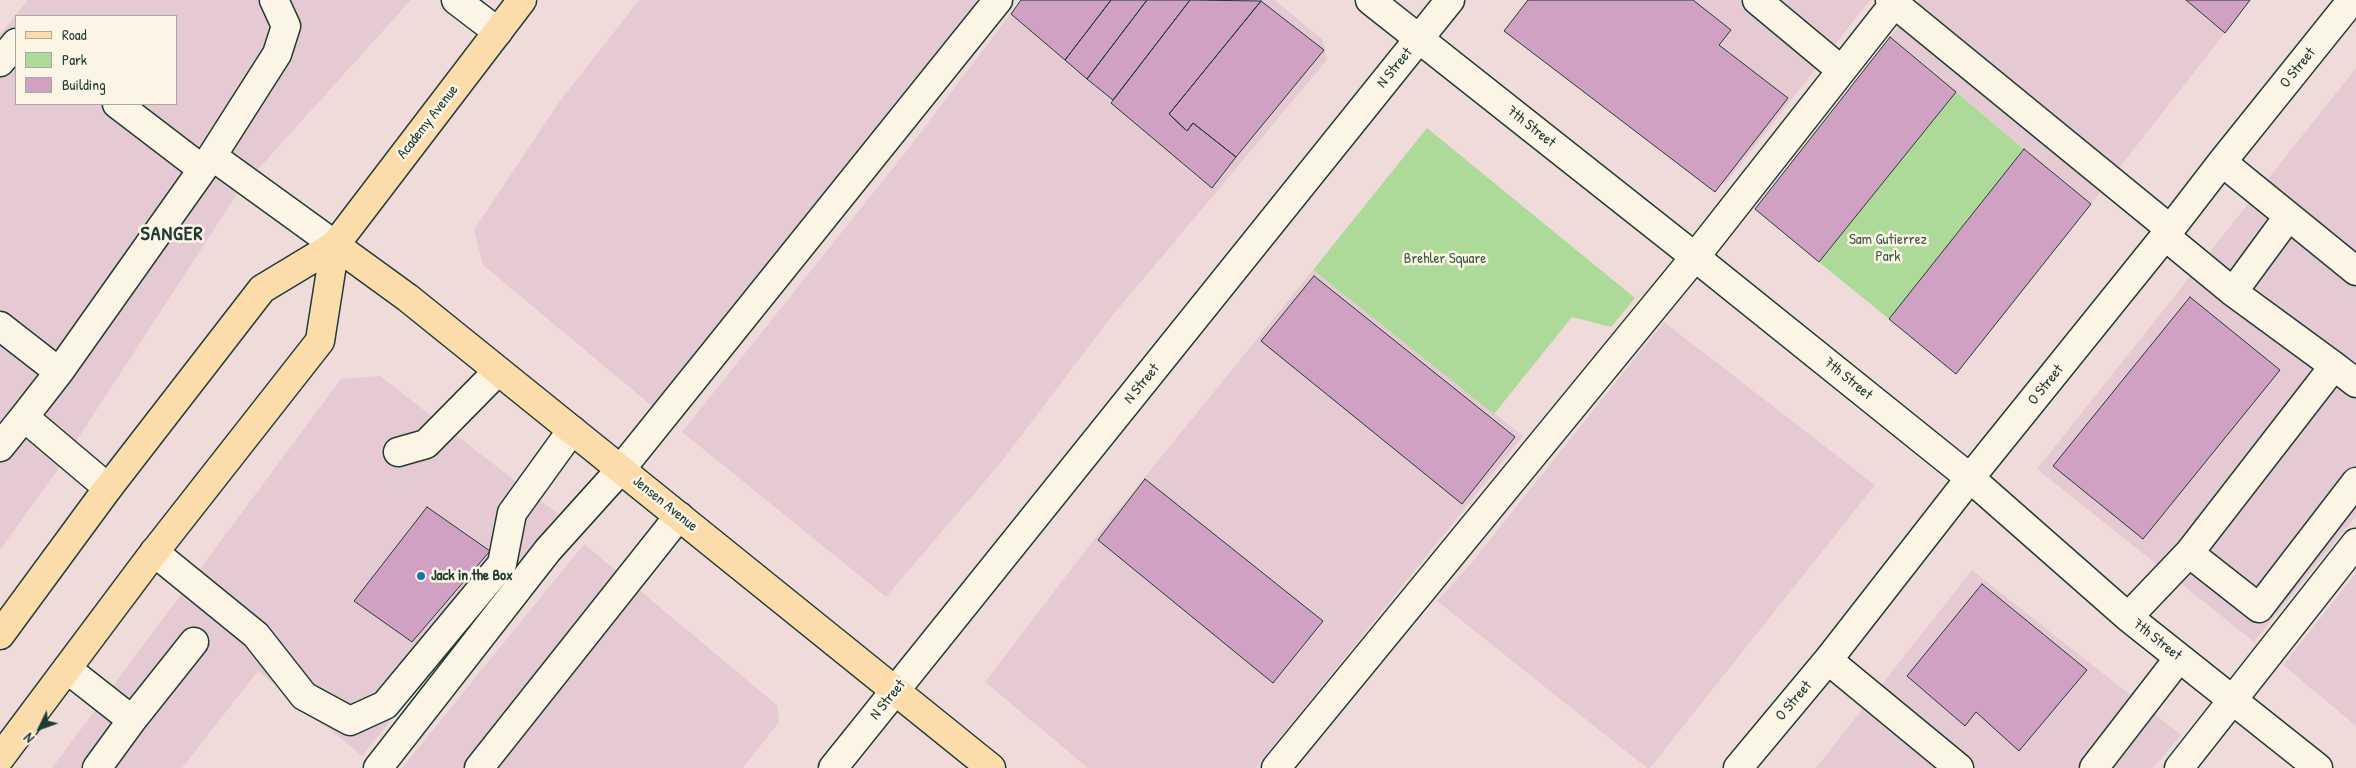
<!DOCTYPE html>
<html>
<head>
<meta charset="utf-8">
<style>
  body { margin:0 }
  #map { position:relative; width:2356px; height:768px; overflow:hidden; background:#efdcda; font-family:"Patrick Hand",sans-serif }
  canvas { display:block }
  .legend { position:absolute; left:15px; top:15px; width:162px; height:90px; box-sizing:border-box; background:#fcf5e5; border:1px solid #a4ab9e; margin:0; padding:6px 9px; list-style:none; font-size:15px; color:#1f3d34 }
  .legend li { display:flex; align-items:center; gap:10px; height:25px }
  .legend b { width:25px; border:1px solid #a4ab9e }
  .north { position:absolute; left:15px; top:703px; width:50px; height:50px; -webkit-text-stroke:4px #fcf5e5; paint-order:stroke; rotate:228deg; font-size:14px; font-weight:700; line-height:20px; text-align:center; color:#1f3d34 }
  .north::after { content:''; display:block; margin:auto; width:18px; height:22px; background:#1f3d34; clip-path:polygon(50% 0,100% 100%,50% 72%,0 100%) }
</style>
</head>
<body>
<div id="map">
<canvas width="2356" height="768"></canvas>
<ul class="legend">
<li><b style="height:6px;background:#fddcac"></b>Road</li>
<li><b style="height:14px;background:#adda99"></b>Park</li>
<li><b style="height:14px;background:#d0a1c2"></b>Building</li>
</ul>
<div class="north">N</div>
</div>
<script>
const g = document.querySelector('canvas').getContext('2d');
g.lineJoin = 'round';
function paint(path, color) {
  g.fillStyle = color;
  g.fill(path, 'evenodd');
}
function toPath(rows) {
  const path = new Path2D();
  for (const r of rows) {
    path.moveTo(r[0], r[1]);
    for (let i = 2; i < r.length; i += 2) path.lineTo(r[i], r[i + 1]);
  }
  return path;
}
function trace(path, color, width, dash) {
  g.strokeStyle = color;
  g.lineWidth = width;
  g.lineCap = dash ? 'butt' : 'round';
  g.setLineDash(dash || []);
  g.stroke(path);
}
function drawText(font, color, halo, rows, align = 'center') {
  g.font = font + ' "Patrick Hand",sans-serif';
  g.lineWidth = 5;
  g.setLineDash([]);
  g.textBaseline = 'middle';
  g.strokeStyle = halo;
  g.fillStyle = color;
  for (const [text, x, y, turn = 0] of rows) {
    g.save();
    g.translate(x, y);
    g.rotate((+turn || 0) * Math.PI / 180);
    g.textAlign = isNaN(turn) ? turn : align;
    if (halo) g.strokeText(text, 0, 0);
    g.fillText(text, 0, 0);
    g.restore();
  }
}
const built = toPath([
  [28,0,411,0,241,188,56,472,0,550,0,34],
  [16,16,176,16,176,104,16,104],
  [639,0,980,0,658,411,483,265,474,230,560,101],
  [1021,0,1275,0,1323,40,1327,60,1108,321,999,465,886,597,682,432,905,153],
  [1535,0,1870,0,1725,184,1522,16],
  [1919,0,2186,0,2225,33,2091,204,1890,37],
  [2356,68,2356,516,2254,642,2037,469],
  [1313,270,1523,436,1256,768,1088,768,985,682,1092,542],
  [1664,322,1875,485,1650,768,1647,768,1437,601,1469,566],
  [380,376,558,514,362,756,258,671,182,768,52,768,341,379],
  [584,544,777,705,779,722,743,768,402,768],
  [1972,570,2181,735,2153,768,1816,768],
  [2356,573,2356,726,2283,665]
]);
const green = toPath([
  [1956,92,2024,149,1889,319,1819,262],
  [1427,128,1635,298,1611,327,1572,317,1494,414,1313,270]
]);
const building = toPath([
  [1021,0,1111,0,1065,60,1011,14,1021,0],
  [1111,0,1147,0,1087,79,1065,60,1111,0],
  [1147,0,1190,0,1113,100,1087,79,1147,0],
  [1190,0,1261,1,1169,114,1187,131,1193,123,1236,157,1212,188,1111,103,1190,0],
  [1528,0,1693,0,1731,30,1719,45,1788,98,1715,192,1504,31,1528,0],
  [2186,0,2250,0,2225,33,2186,0],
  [1261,1,1324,50,1236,157,1193,123,1187,131,1169,114,1261,1],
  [1890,37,1956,92,1819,262,1755,209,1890,37],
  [2024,149,2091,204,1956,374,1889,319,2024,149],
  [1314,276,1515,437,1462,504,1261,341,1314,276],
  [2190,297,2280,370,2143,539,2053,466,2190,297],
  [1145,479,1323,621,1273,683,1098,540,1145,479],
  [427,507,490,551,412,642,354,601,427,507],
  [1982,584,2087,670,2019,751,1976,712,1965,726,1907,676,1982,584]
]);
const minor = toPath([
  [274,0,286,26,277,54,212,156,335,245],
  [456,0,498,32],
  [1370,0,1695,257,1970,478,2128,617,2318,768],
  [1757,0,1841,70],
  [1890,0,2170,229],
  [0,62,16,43],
  [117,104,202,169],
  [2222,162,2356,271],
  [2165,236,2233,292,2334,366],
  [2233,292,2288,217],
  [0,326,59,372],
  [24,417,59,372,212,156],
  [0,447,24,417,108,488],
  [398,452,426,444,498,371],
  [154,552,256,635,304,696,350,721,385,705,502,564,512,513,572,430],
  [2189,553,2259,608,2356,482],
  [2128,617,2189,553,2334,366,2356,383],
  [1828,660,1959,768],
  [67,669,132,720,97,768],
  [132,720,194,642],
  [378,768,548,550,621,469,998,0],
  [479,768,679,516],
  [833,768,1450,0],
  [1276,768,1695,257,1897,0],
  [1738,768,1828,660,1970,478,2165,236,2222,162,2352,0],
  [2094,768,2179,658],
  [2179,768,2356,543]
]);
const major = toPath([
  [335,245,408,298,991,768],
  [0,635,108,488,262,289,335,245,522,0],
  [0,758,149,559,320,341,335,245]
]);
const markers = [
  [421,576,5,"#1f6fb2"]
];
const streetNames = [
  ["N Street",1395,68,-51],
  ["O Street",2298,68,-51],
  ["Academy Avenue",428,122,-52],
  ["7th Street",1531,127,38],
  ["7th Street",1848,379,39],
  ["N Street",1142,384,-51],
  ["O Street",2046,385,-51],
  ["Jensen Avenue",665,504,39],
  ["7th Street",2157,640,38],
  ["N Street",888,700,-51],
  ["O Street",1794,701,-50]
];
const parkNames = [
  ["Sam Gutierrez",1888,240],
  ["Park",1888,257],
  ["Brehler Square",1445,259]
];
const poiNames = [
  ["Jack in the Box",431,576]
];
const districtNames = [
  ["SANGER",172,235]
];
paint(built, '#e6cad3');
paint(green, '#adda99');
paint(building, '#d0a1c2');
trace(building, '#1f3d34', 1);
trace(minor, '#1f3d34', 31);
trace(major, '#1f3d34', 31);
trace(minor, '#fcf5e5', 28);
trace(major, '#fddcac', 28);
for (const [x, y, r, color] of markers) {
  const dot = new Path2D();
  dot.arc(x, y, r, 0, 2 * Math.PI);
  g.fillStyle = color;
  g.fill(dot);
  trace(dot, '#fcf5e5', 2);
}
drawText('15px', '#1f3d34', '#fcf5e5', streetNames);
drawText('15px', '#3b5c48', '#fcf5e5', parkNames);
drawText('bold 15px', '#1f3d34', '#fcf5e5', poiNames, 'left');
g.letterSpacing = '1px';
drawText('bold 20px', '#1f3d34', '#fcf5e5', districtNames);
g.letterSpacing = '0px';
</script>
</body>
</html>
